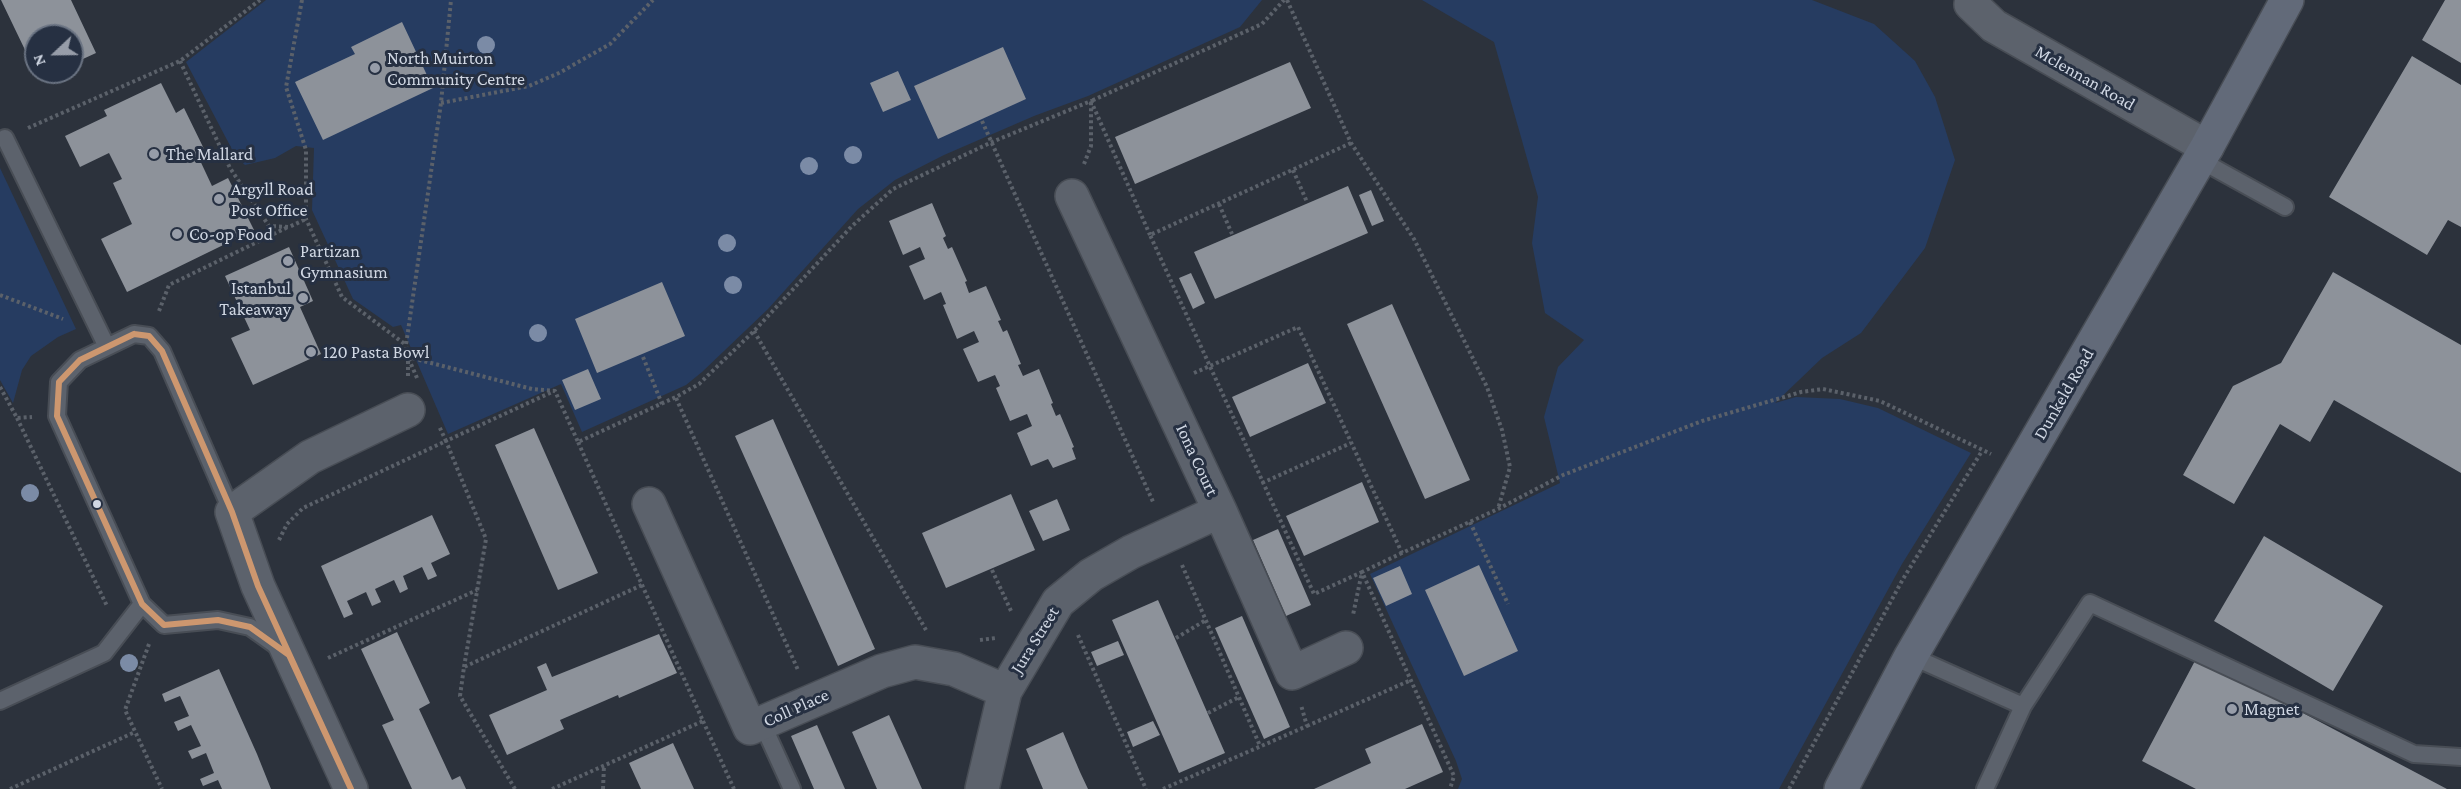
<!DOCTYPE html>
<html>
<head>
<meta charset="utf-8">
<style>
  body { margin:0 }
  #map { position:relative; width:2461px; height:789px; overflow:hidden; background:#2c323c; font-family:"Crimson Pro",serif }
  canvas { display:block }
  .north { position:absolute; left:24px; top:24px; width:60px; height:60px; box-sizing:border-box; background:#263042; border:2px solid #6a7382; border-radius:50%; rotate:248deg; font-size:16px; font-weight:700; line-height:24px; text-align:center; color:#d0d7e3 }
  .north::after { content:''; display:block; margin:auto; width:21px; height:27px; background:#979da9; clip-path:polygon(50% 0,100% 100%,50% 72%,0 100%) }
</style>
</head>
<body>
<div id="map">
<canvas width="2461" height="789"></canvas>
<div class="north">N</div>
</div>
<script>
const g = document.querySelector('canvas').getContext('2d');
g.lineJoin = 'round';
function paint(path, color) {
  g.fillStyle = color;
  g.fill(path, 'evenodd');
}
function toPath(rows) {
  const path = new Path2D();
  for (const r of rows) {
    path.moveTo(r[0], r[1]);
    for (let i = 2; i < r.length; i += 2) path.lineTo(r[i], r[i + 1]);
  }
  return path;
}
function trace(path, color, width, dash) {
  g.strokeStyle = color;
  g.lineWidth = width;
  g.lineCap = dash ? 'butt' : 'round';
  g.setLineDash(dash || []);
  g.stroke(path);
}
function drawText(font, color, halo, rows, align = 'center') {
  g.font = font + ' "Crimson Pro",serif';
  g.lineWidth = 6;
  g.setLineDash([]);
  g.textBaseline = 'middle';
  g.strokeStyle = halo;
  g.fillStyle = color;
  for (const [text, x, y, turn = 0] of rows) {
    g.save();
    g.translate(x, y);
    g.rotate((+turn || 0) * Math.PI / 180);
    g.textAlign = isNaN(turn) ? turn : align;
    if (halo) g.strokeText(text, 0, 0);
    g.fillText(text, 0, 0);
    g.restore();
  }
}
const green = toPath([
  [266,0,1262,0,1240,27,1088,96,1034,116,944,155,895,180,858,209,768,309,702,372,686,385,582,432,561,384,448,434,401,325,393,327,353,299,312,210,314,148,296,146,275,158,245,165,236,157,186,62],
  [1422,0,1812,0,1874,24,1915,61,1935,97,1955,160,1925,248,1861,333,1822,358,1775,403,1796,397,1840,399,1878,408,1971,453,1902,564,1779,789,1458,789,1462,779,1456,761,1370,574,1560,483,1544,417,1558,367,1584,340,1545,313,1532,243,1538,197,1494,42],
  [0,168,76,329,58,337,31,356,22,370,13,403,0,380]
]);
const building = toPath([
  [1,0,71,0,96,53,72,64,72,36,36,36,36,72,55,72,39,79],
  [2445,0,2461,0,2461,63,2422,40],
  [402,22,433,88,323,140,295,82,355,54,351,47],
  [1003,47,1026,99,938,139,914,86],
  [2412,56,2461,85,2461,227,2448,220,2427,255,2329,197],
  [1290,62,1311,108,1135,184,1115,137],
  [898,71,911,100,883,112,870,83],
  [161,83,176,113,184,108,205,151,197,154,212,186,228,178,254,230,127,292,101,239,132,224,113,183,122,179,109,153,80,167,65,136,107,116,104,110],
  [1348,186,1368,233,1215,299,1194,252],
  [1371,190,1384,221,1372,226,1359,195],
  [932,203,946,236,943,238,948,249,952,247,967,281,965,282,969,293,986,286,1001,320,998,321,1003,332,1007,330,1021,364,1018,365,1023,376,1039,369,1053,403,1051,404,1056,416,1060,414,1074,447,1072,448,1076,459,1053,468,1048,459,1031,466,1017,433,1032,426,1027,414,1010,421,996,388,1000,386,995,375,978,382,963,349,979,342,974,331,957,339,943,305,946,304,941,292,924,300,909,266,925,259,920,247,903,255,889,221],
  [289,247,313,301,300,307,321,354,253,385,231,338,250,330,225,276],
  [2333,272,2461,345,2461,473,2334,400,2310,442,2280,424,2234,504,2183,475,2233,386,2281,363],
  [1191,273,1205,303,1193,309,1179,278],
  [662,282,685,336,597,373,575,319],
  [1392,304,1470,480,1425,499,1347,324],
  [1308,363,1326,403,1250,437,1232,397],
  [588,369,601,399,575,410,562,380],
  [773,419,875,649,838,666,735,436],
  [534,428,598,573,558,590,495,445],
  [1362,482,1379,522,1304,556,1286,516],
  [1011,494,1035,550,946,588,922,533],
  [1057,499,1070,530,1043,541,1029,511],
  [432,515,450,554,431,563,437,576,428,580,422,567,403,576,408,589,400,593,394,580,375,589,381,602,372,606,366,592,347,601,353,614,344,618,321,566],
  [1278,529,1311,605,1286,616,1253,540],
  [2264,536,2383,606,2333,691,2214,621],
  [1479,565,1518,651,1464,676,1425,590],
  [1400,566,1412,594,1386,606,1373,578],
  [1158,600,1225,753,1179,773,1112,620],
  [1242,616,1290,727,1264,739,1215,628],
  [397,632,430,703,419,709,452,780,460,776,466,789,412,789,382,725,394,720,361,649],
  [659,634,677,673,619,698,618,695,560,720,564,729,507,755,489,715,547,690,537,667,546,663,552,677],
  [1118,641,1124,655,1097,666,1091,652],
  [2197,657,2447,789,2196,789,2142,761],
  [219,669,257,754,271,789,222,789,218,780,203,786,200,779,214,773,206,753,192,759,188,751,201,746,191,725,178,731,174,722,189,716,180,696,165,702,162,694],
  [889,715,907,755,922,789,877,789,852,732],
  [1153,721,1160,735,1133,747,1127,732],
  [1422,724,1443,772,1405,789,1314,789,1371,763,1365,749],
  [817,725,845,789,814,789,791,736],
  [1063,732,1080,772,1088,789,1043,789,1026,749],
  [673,743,694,789,641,789,629,763]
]);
const path = toPath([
  [302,0,286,87,306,150,306,219,342,297,406,345],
  [1287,0,1351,143,1414,239,1487,387,1502,430,1510,467,1498,509],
  [180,61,230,168,269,226,289,227,306,219],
  [441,103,529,86,559,73,610,44,653,0],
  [982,121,1154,504],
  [28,128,180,61,260,0],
  [1351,143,1150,235,1314,594,1362,572,1353,615],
  [1084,164,1091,146,1091,101,1262,24,1284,0],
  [1293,170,1307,202],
  [1219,204,1232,234],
  [0,295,63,319],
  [159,311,169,285,288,227],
  [754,331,926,630],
  [643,357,662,404],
  [1194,373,1298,327,1402,553,1498,509,1563,475,1702,421,1801,392,1823,389,1880,401,1991,454],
  [408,376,408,357,532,389,555,391,578,442,676,397,699,384,754,331,852,226,893,189,992,142,1091,101,1150,235],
  [417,378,408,357,406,345,441,103,451,0],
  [0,387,17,418,32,417],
  [676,398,798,670],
  [17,418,107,606],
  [1262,483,1351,443],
  [1470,522,1508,604],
  [279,540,287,524,303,508,446,441,439,426],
  [1402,553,1362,572,1454,776,1450,789],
  [1182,565,1260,746],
  [992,570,1012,613],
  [1078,635,1146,789],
  [1176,638,1206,620],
  [980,640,996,638],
  [149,644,125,710,162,789],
  [328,658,477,590],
  [464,667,486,539,446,441,554,391],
  [1208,713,1239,697],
  [703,721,734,789],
  [1307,726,1411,680],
  [10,789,135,732],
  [515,789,460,696,464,667,642,585],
  [552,789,703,721,578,442],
  [603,789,604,765],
  [1163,789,1307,726,1301,705],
  [1789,789,1903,579,1982,451]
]);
const lane = toPath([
  [5,138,107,347],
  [2200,160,2285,207],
  [232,512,162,351,149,336,134,334,80,360,59,382,57,416,142,604,164,625,218,620,250,627,281,649],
  [1911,656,2023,706],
  [0,701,104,653,142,604],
  [762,723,792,789],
  [1985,789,2023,706,2090,603,2414,754,2461,757]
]);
const street = toPath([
  [1972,0,1971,4,1994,26,2207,147],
  [1072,196,1220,511,1292,673,1346,648],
  [649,504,750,728,882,671,915,662,954,669,1005,691],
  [351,789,258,586,232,512,310,457,408,410],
  [982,789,1005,691,1058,602,1091,575,1131,552,1220,511]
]);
const primary = toPath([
  [1841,789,1911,656,2207,147,2287,0]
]);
const bus1 = toPath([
  [134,334,149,336,162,351,232,512,258,586,351,789,289,655,250,627,218,620,164,625,142,604,57,416,59,382,80,360,134,334]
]);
const trees = [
  [486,45],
  [853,155],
  [809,166],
  [727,243],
  [733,285],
  [538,333],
  [30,493],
  [129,663]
];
const markers = [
  [375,68,6,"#979da9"],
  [154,154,6,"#979da9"],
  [219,199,6,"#979da9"],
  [177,234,6,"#979da9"],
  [288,261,6,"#979da9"],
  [303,298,6,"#979da9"],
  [311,352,6,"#979da9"],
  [97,504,5,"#d0d7e3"],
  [2232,709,6,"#979da9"]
];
const poiNames = [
  ["North Muirton",387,58],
  ["Community Centre",387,79],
  ["The Mallard",166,154],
  ["Argyll Road",231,189],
  ["Post Office",231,210],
  ["Co-op Food",189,234],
  ["Partizan",300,251],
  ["Gymnasium",300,272],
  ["Istanbul",291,288,"right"],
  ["Takeaway",291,309,"right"],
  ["120 Pasta Bowl",323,352],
  ["Magnet",2244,709]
];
const streetNames = [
  ["Mclennan Road",2085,78,30],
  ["Dunkeld Road",2064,394,-60],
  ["Iona Court",1197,460,65],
  ["Jura Street",1035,640,-58],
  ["Coll Place",796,708,-24]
];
paint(green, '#263c61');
paint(building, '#8d929a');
trace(lane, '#484d55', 20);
trace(street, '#484d55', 36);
trace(primary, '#484d55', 36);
trace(path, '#5b616a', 4, [3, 3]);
trace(lane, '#5c626c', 16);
trace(street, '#5c626c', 33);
trace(primary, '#626a79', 33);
trace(bus1, '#cd976f', 6);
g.fillStyle = '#7b8ba6';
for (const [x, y] of trees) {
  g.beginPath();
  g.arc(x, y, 9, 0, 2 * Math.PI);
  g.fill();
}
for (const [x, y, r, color] of markers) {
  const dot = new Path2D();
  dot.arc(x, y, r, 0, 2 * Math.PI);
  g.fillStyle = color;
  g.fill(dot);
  trace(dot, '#263042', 2);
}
drawText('18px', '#d0d7e3', '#263042', poiNames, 'left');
drawText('18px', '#d0d7e3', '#263042', streetNames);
</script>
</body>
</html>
